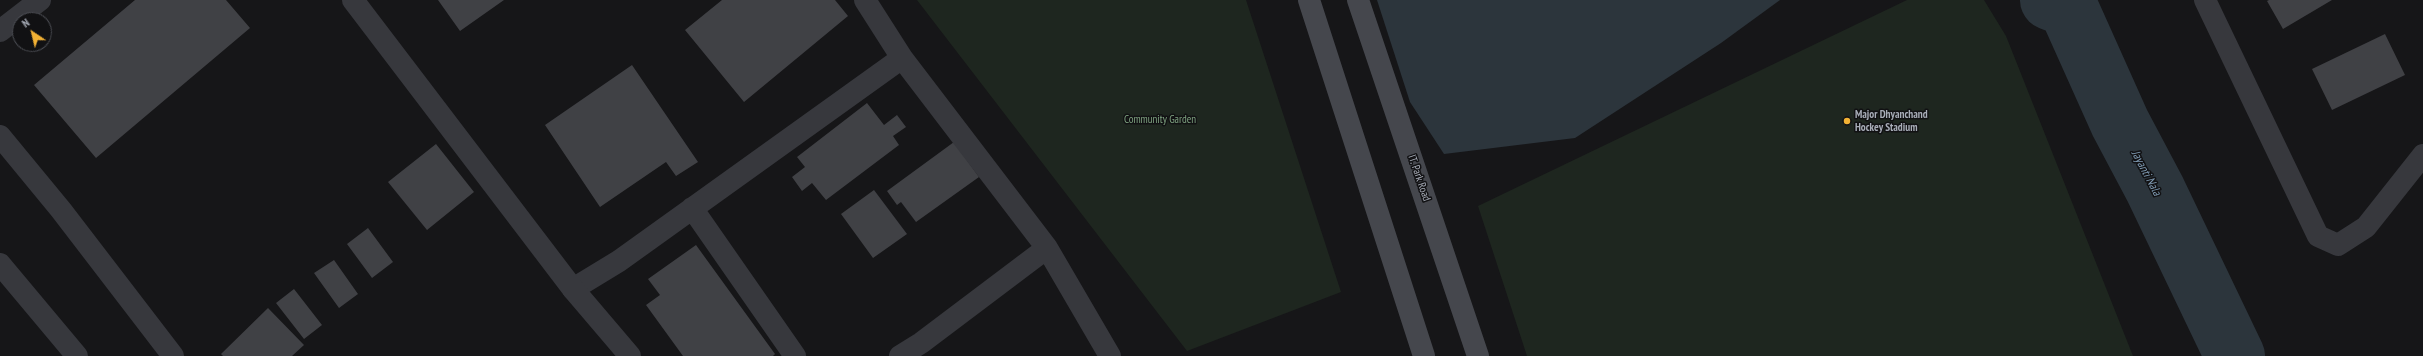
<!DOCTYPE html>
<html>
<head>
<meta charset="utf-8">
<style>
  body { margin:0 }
  #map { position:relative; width:2423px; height:356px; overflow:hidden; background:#161618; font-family:"PT Sans Narrow",sans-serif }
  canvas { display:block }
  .north { position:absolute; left:12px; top:12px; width:40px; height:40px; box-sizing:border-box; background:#111113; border:1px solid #4d4f55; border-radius:50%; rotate:325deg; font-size:11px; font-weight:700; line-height:16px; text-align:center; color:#a8adb8 }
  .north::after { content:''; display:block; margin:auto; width:14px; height:18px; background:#f2b134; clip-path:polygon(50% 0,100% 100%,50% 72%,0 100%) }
</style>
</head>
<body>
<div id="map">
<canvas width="2423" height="356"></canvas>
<div class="north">N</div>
</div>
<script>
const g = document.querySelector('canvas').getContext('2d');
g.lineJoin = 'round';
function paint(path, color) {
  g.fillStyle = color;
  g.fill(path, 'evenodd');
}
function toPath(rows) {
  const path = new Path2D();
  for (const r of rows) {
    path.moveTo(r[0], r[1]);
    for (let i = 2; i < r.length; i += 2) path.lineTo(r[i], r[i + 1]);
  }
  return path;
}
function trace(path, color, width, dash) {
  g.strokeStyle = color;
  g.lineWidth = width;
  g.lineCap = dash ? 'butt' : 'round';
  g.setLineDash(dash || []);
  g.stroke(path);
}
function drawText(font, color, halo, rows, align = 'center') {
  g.font = font + ' "PT Sans Narrow",sans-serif';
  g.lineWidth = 3;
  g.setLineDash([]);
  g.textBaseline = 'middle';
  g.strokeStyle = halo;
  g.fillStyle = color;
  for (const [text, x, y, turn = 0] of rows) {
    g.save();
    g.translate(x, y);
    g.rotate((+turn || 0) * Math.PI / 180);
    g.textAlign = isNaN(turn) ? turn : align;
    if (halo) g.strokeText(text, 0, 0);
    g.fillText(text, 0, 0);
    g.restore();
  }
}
const green = toPath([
  [917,0,1246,0,1341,292,1187,351],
  [1907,0,1984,0,2006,36,2133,356,1527,356,1478,206]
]);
const water = toPath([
  [1377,0,1780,0,1721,43,1575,138,1444,154,1410,102]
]);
const river = toPath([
  [2050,0,2068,7,2120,123,2155,189,2235,356]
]);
const building = toPath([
  [135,0,226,0,250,28,96,158,34,85],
  [438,0,504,0,460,31],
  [722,0,835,0,848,16,744,102,685,30],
  [2269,0,2332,0,2283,29,2267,1],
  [2385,34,2405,75,2332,110,2312,69],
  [632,65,698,162,676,176,666,162,600,207,545,125],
  [867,103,884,125,897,115,906,127,893,136,899,145,826,200,812,183,802,191,792,177,805,167,797,157],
  [954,142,979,177,916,222,901,202,897,205,887,191],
  [436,144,474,192,427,230,388,182],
  [874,190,907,234,873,258,841,214],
  [368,228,393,262,372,278,347,244],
  [696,245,775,354,773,356,683,356,646,305,660,295,648,279],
  [334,260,358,294,339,308,314,273],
  [294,289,322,325,304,339,276,303],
  [268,308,304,345,292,356,223,356,221,354]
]);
const minor = toPath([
  [865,0,902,58,1047,248,1110,356],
  [2205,0,2318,236,2338,245,2366,227,2423,155],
  [0,31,40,0],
  [0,136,61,210,173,356],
  [692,208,795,356],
  [0,264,77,356],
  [573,289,619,261,902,58],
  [900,356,921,343,1047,248]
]);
const tertiary = toPath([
  [353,0,573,289,630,356]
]);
const secondary = toPath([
  [1309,0,1424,356],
  [1358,0,1478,356]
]);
const markers = [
  [1847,121,4,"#f2b134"]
];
const poiNames = [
  ["Major Dhyanchand",1855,115],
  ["Hockey Stadium",1855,128]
];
const parkNames = [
  ["Community Garden",1160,120]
];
const streetNames = [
  ["IT. Park Road",1419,178,71]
];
const waterNames = [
  ["Jayanti Nala",2146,173,62]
];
paint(green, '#1e261f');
paint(water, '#2c353c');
trace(river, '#2c353c', 60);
paint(building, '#404145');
trace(minor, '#37383d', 22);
trace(tertiary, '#37383d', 22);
trace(secondary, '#45474d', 22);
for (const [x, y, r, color] of markers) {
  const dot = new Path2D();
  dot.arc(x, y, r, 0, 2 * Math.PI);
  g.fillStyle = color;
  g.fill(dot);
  trace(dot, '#111113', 1.5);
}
drawText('bold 11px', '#a8adb8', '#111113', poiNames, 'left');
drawText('11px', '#7fa381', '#111113', parkNames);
drawText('11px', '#a8adb8', '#111113', streetNames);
drawText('italic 12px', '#7f9bb3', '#111113', waterNames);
</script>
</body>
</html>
